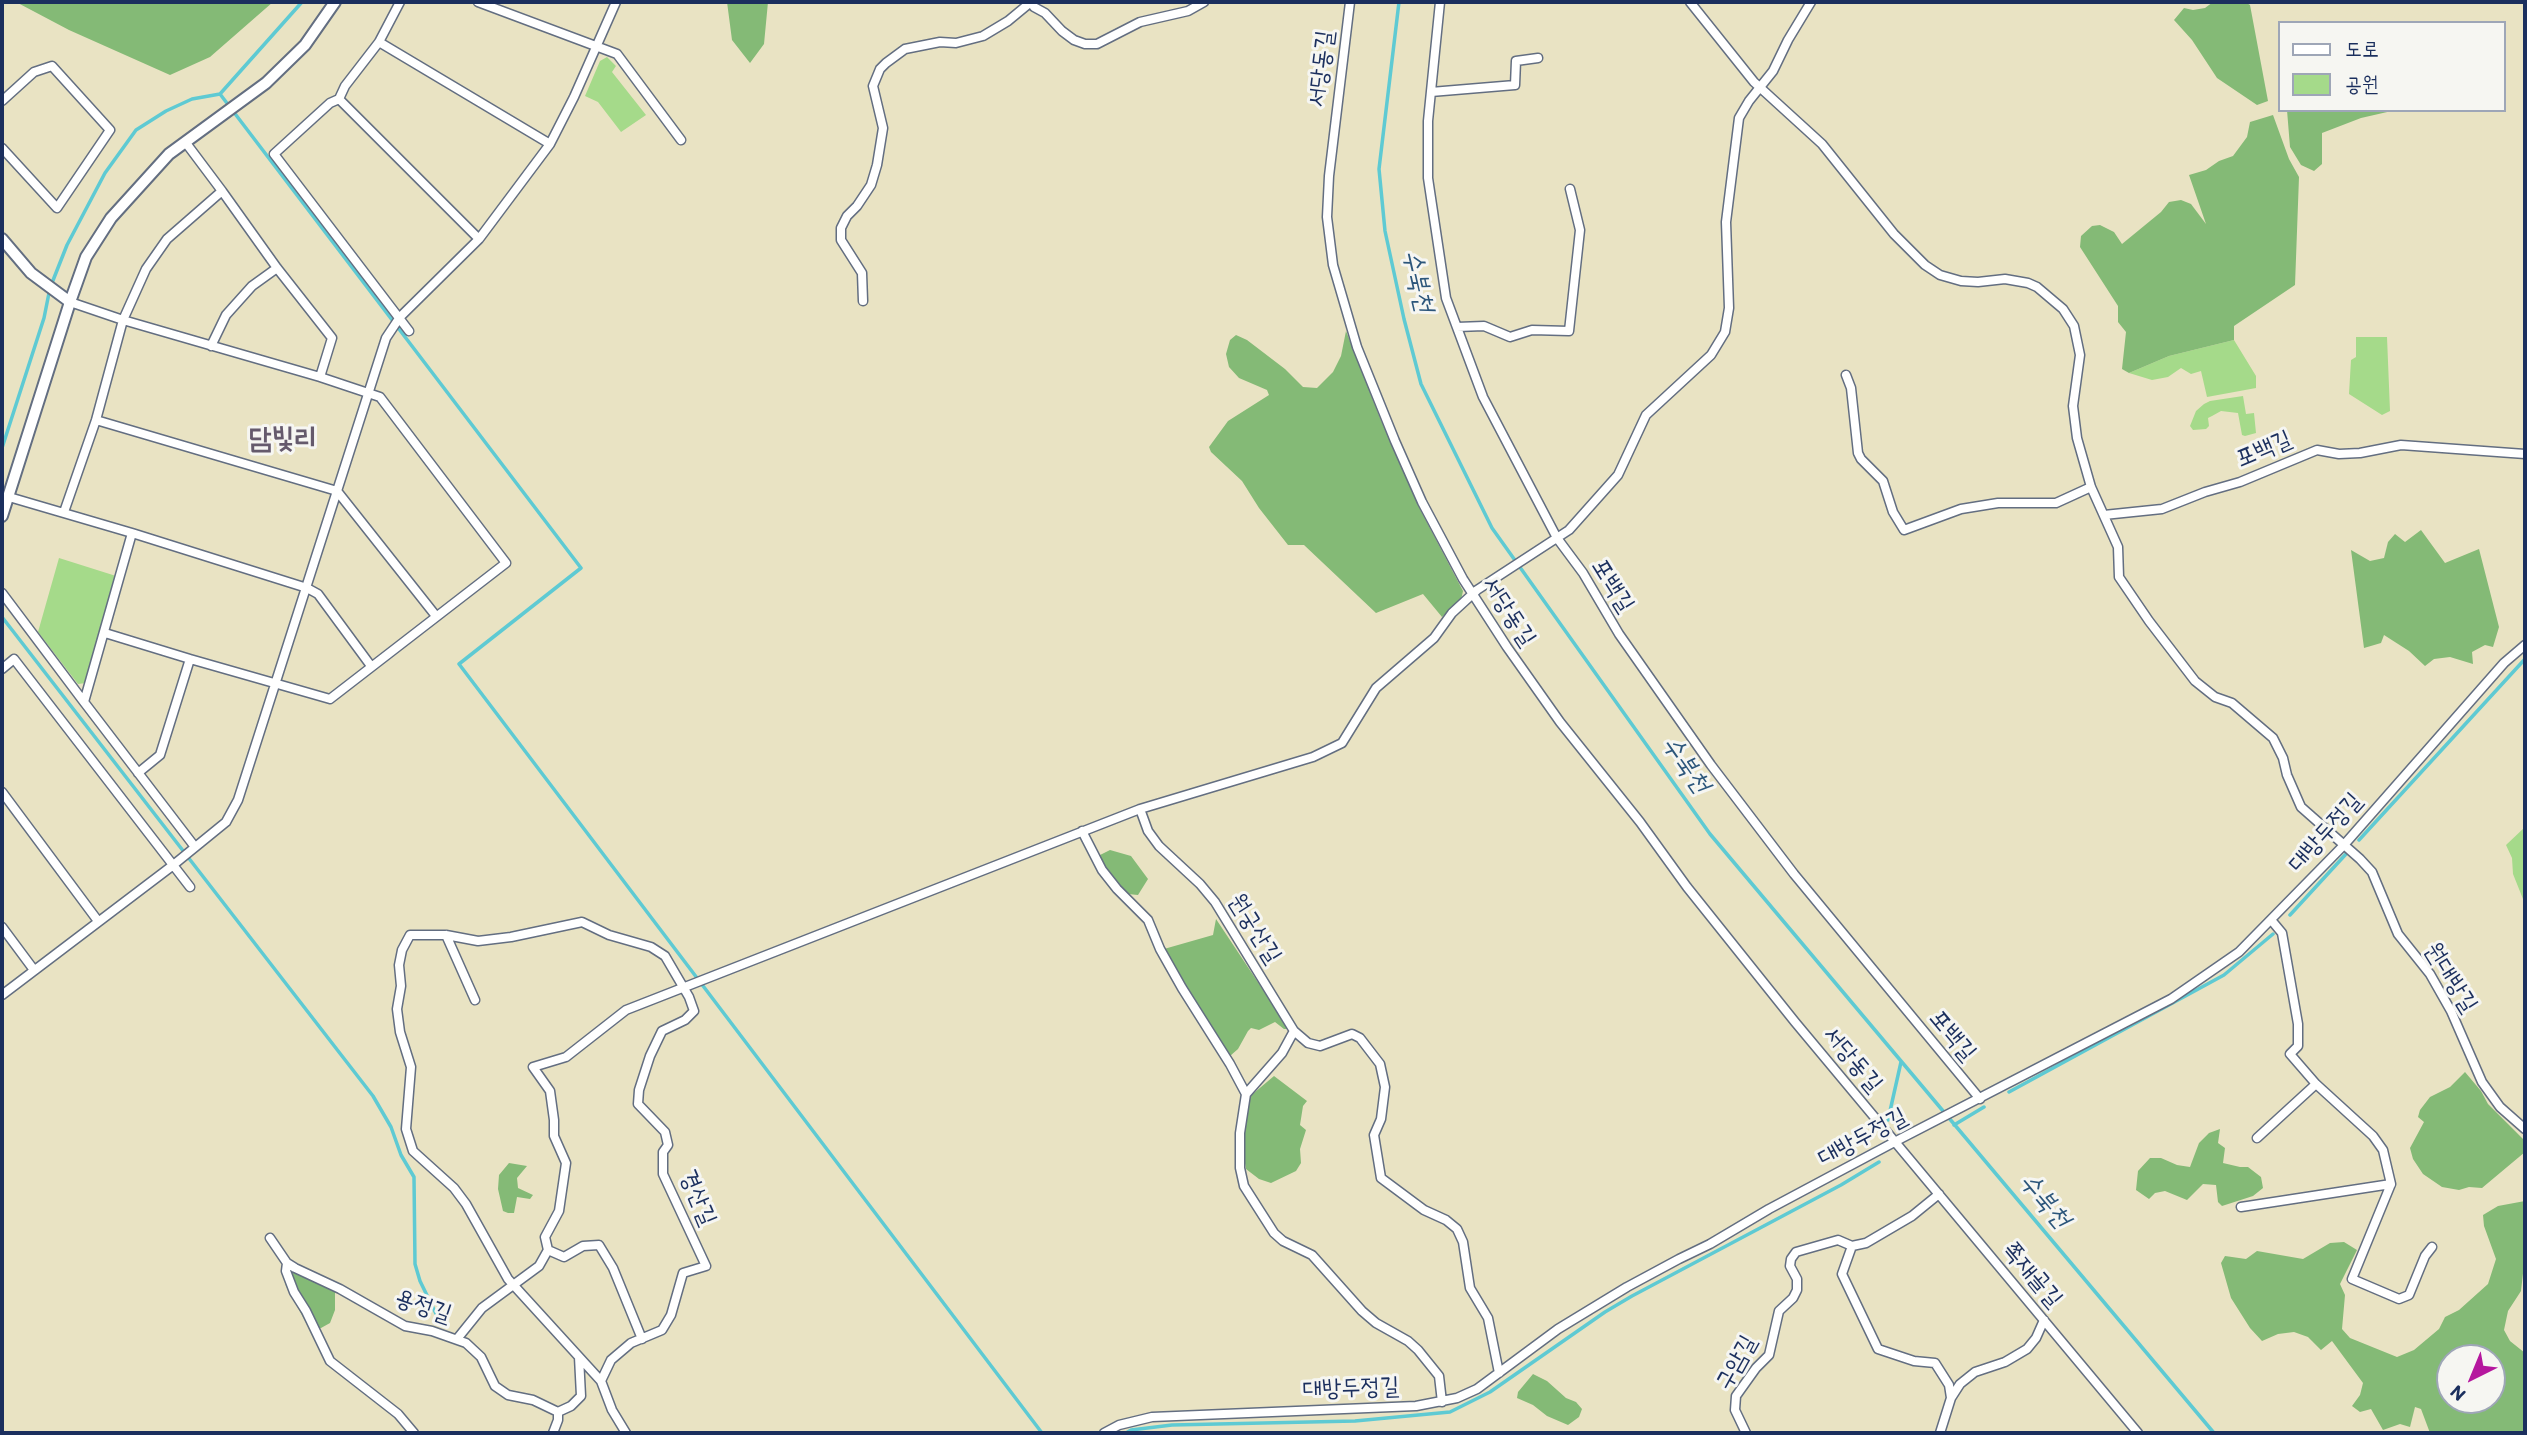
<!DOCTYPE html>
<html>
<head>
<meta charset="utf-8">
<style>
  body { margin:0 }
  #map { position:relative; width:2527px; height:1435px; overflow:hidden; background:#e9e3c3; font-family:Itim,"Poor Story",sans-serif }
  canvas { display:block }
  .frame { position:absolute; inset:0; border:4px solid #1b2f5e; pointer-events:none }
  .legend { position:absolute; left:2278px; top:21px; width:228px; height:91px; box-sizing:border-box; background:#f6f6f2; border:2px solid #9ea6b7; margin:0; padding:9px 12px; list-style:none; font-size:21px; color:#1b2f5e }
  .legend li { display:flex; align-items:center; gap:14px; height:35px }
  .legend b { width:35px; border:2px solid #9ea6b7 }
  .north { position:absolute; left:2436px; top:1344px; width:70px; height:70px; box-sizing:border-box; background:#f6f6f2; border:2px solid #9ea6b7; border-radius:50%; rotate:223deg; font-size:19px; font-weight:700; line-height:28px; text-align:center; color:#1b2f5e }
  .north::after { content:''; display:block; margin:auto; width:24px; height:32px; background:#b5179e; clip-path:polygon(50% 0,100% 100%,50% 72%,0 100%) }
</style>
</head>
<body>
<div id="map">
<canvas width="2527" height="1435"></canvas>
<div class="frame"></div>
<ul class="legend">
<li><b style="height:9px;background:#fff"></b>도로</li>
<li><b style="height:19px;background:#a5da8a"></b>공원</li>
</ul>
<div class="north">N</div>
</div>
<script>
const g = document.querySelector('canvas').getContext('2d');
g.lineJoin = 'round';
function paint(path, color) {
  g.fillStyle = color;
  g.fill(path, 'evenodd');
}
function toPath(rows) {
  const path = new Path2D();
  for (const r of rows) {
    path.moveTo(r[0], r[1]);
    for (let i = 2; i < r.length; i += 2) path.lineTo(r[i], r[i + 1]);
  }
  return path;
}
function trace(path, color, width, dash) {
  g.strokeStyle = color;
  g.lineWidth = width;
  g.lineCap = dash ? 'butt' : 'round';
  g.setLineDash(dash || []);
  g.stroke(path);
}
function drawText(font, color, halo, rows, align = 'center') {
  g.font = font + ' Itim,"Poor Story",sans-serif';
  g.lineWidth = 6;
  g.setLineDash([]);
  g.textBaseline = 'middle';
  g.strokeStyle = halo;
  g.fillStyle = color;
  for (const [text, x, y, turn = 0] of rows) {
    g.save();
    g.translate(x, y);
    g.rotate((+turn || 0) * Math.PI / 180);
    g.textAlign = isNaN(turn) ? turn : align;
    if (halo) g.strokeText(text, 0, 0);
    g.fillText(text, 0, 0);
    g.restore();
  }
}
const green = toPath([
  [607,57,616,66,612,72,646,115,621,132,598,102,585,96,600,61],
  [2356,337,2387,337,2390,411,2382,415,2349,394,2351,360,2356,357],
  [2234,340,2256,376,2256,388,2207,397,2201,371,2191,374,2181,368,2168,377,2152,380,2129,373,2169,356],
  [2243,396,2246,414,2254,413,2256,433,2245,436,2242,435,2238,413,2221,411,2212,416,2208,418,2209,426,2206,429,2193,430,2190,426,2196,411,2204,404,2210,401],
  [59,558,116,576,86,683,78,684,38,632],
  [2525,827,2525,904,2513,874,2512,858,2506,845]
]);
const forest = toPath([
  [16,2,273,2,210,57,170,75,69,30],
  [727,2,768,2,764,44,750,63,732,40],
  [2213,2,2245,2,2250,5,2268,101,2257,105,2217,78,2192,40,2174,20,2184,8,2193,10,2205,8],
  [2287,110,2396,110,2361,118,2322,133,2322,164,2314,171,2301,165,2290,147],
  [2273,115,2289,159,2299,177,2295,285,2234,326,2234,340,2169,356,2129,373,2122,369,2126,332,2118,322,2118,306,2080,247,2081,236,2092,226,2100,225,2114,232,2122,244,2161,212,2169,202,2181,200,2191,204,2206,224,2189,175,2206,170,2219,161,2233,156,2247,137,2250,122],
  [1346,331,1380,418,1421,511,1463,591,1461,600,1442,617,1423,594,1376,613,1304,545,1288,545,1259,508,1242,481,1211,452,1209,447,1228,421,1269,395,1267,390,1239,378,1229,367,1226,354,1230,340,1236,335,1247,340,1285,369,1303,387,1317,388,1333,372,1341,356],
  [2421,530,2445,563,2479,549,2499,627,2493,647,2485,645,2472,652,2473,664,2450,657,2434,659,2425,666,2409,651,2384,635,2381,643,2364,648,2351,550,2370,561,2384,558,2388,542,2395,534,2405,542],
  [1110,850,1131,856,1148,879,1138,895,1128,894,1116,883,1098,856],
  [1216,919,1289,1029,1284,1029,1275,1022,1259,1030,1251,1028,1248,1031,1238,1049,1230,1056,1226,1055,1164,949,1213,935],
  [2465,1072,2481,1091,2488,1104,2525,1141,2525,1152,2482,1188,2469,1187,2459,1190,2442,1187,2423,1174,2413,1159,2410,1148,2424,1122,2418,1117,2420,1110,2430,1097,2450,1087],
  [1274,1076,1307,1101,1303,1106,1300,1125,1306,1130,1300,1149,1301,1163,1296,1171,1271,1183,1259,1179,1246,1169,1243,1152,1248,1098],
  [2220,1129,2218,1143,2225,1148,2223,1163,2240,1167,2248,1167,2261,1177,2263,1188,2253,1196,2222,1206,2218,1202,2216,1185,2203,1184,2187,1200,2165,1191,2155,1193,2149,1199,2136,1190,2138,1171,2150,1158,2161,1158,2177,1165,2190,1167,2199,1143,2209,1133],
  [509,1163,527,1166,517,1178,518,1188,533,1195,530,1199,517,1197,514,1213,508,1213,503,1211,498,1189,499,1175],
  [2525,1201,2525,1256,2521,1291,2508,1311,2504,1330,2510,1341,2525,1353,2525,1433,2430,1433,2421,1409,2415,1407,2410,1427,2400,1424,2383,1430,2371,1409,2360,1412,2352,1406,2360,1395,2363,1383,2332,1341,2321,1350,2308,1337,2294,1332,2278,1334,2262,1341,2250,1328,2231,1298,2221,1263,2225,1256,2246,1259,2257,1251,2303,1259,2330,1243,2344,1242,2357,1250,2340,1284,2345,1295,2342,1329,2350,1338,2397,1357,2414,1350,2439,1329,2445,1317,2459,1310,2488,1284,2496,1259,2484,1226,2483,1215,2498,1206],
  [2450,1358,2492,1358,2492,1400,2450,1400],
  [293,1271,335,1292,335,1310,330,1323,321,1328,309,1328,286,1286,283,1273],
  [1533,1374,1547,1381,1566,1398,1576,1402,1582,1409,1579,1417,1568,1425,1547,1416,1533,1405,1517,1398,1518,1392]
]);
const stream = toPath([
  [1399,2,1379,169,1385,231,1404,319,1421,384,1492,528,1710,834,2214,1433],
  [220,94,581,568,459,664,1042,1433],
  [2,448,44,318,50,288,67,245,105,173,136,130,166,111,192,99,220,94,302,2],
  [2,617,373,1096,391,1127,401,1155,414,1177,415,1264,420,1281,441,1324],
  [2359,840,2525,659],
  [2290,915,2346,854],
  [2009,1092,2224,975,2273,934],
  [1888,1120,1901,1062],
  [1954,1125,1984,1107],
  [1126,1433,1131,1430,1172,1425,1355,1421,1450,1412,1490,1392,1605,1312,1632,1296,1841,1185,1879,1162]
]);
const minor = toPath([
  [400,2,379,42,345,86,339,99,330,103,274,154,409,331],
  [478,2,617,54,681,140],
  [1350,2,1329,176,1327,217,1333,265,1357,347,1395,441,1422,502,1463,579,1507,647,1560,722,1640,822,1687,887,1795,1022,2138,1433],
  [1440,2,1428,121,1428,178,1446,298,1483,397,1557,538,1583,573,1619,634,1711,765,1794,874,1980,1099],
  [1690,2,1754,82,1822,144,1894,234,1925,265,1940,275,1961,281,1978,282,2005,279,2028,283,2037,287,2063,309,2074,326,2080,355,2073,406,2077,438,2091,487,2118,547,2119,577,2149,621,2195,681,2215,697,2232,703,2273,738,2283,758,2287,775,2301,807,2360,859,2372,872,2398,934,2430,974,2451,1011,2482,1082,2500,1107,2525,1129],
  [379,42,550,144],
  [1431,92,1515,85,1516,61,1538,58],
  [339,99,479,239],
  [2,101,34,72,52,66,110,130,57,208,2,148],
  [186,143,222,191],
  [863,301,862,273,841,240,841,228,847,216,857,206,871,185,877,165,883,128,873,86,880,69,886,63,905,49,940,42,956,43,983,36,1008,21,1031,2,1034,7,1045,13,1062,31,1074,40,1085,44,1097,44,1140,22,1188,11,1204,2],
  [1457,327,1484,326,1510,337,1532,330,1569,331,1580,230,1570,189],
  [211,346,226,315,252,286,277,268],
  [1846,375,1851,388,1858,453,1861,459,1883,481,1893,512,1904,530,1961,509,1998,503,2056,503,2091,487],
  [96,420,337,491,436,616],
  [9,497,132,533],
  [64,512,96,420,123,320,70,302],
  [2104,515,2162,509,2205,492,2240,482,2317,450,2339,454,2360,453,2401,445,2525,454],
  [2,593,84,702],
  [105,633,190,659],
  [2,669,14,659,190,887],
  [138,773,160,755,190,659,330,699,506,563,380,397,320,377,123,320,146,269,167,239,222,191,277,268,332,338,320,377],
  [2,792,98,921],
  [1140,809,1148,831,1159,846,1200,884,1215,902,1294,1031,1308,1043,1320,1046,1352,1034,1360,1038,1380,1064,1385,1087,1381,1119,1374,1135,1381,1178,1424,1210,1446,1220,1457,1229,1463,1242,1470,1288,1488,1318,1499,1373],
  [1082,831,1102,870,1117,889,1148,920,1160,949,1182,988,1230,1064,1246,1094],
  [195,847,84,702,132,533,307,588,318,594,371,666],
  [2272,921,2282,933,2298,1024,2298,1046,2290,1054,2316,1084,2373,1136,2383,1150,2391,1184,2352,1279,2399,1299,2409,1295,2425,1256,2432,1247],
  [2,927,34,970],
  [446,935,475,1000],
  [2,995,172,866,226,822,238,800,386,338,400,317,479,239,550,144,574,97,616,2],
  [1294,1031,1282,1053,1246,1094,1240,1133,1240,1168,1244,1186,1274,1233,1283,1241,1312,1255,1362,1311,1376,1323,1408,1341,1418,1350,1439,1376,1442,1402],
  [2257,1138,2316,1084],
  [2241,1207,2391,1184],
  [270,1238,287,1263,295,1268,340,1289,405,1326,432,1331,466,1343,481,1357,495,1386,508,1395,533,1400,558,1412,571,1406,581,1396,579,1357],
  [1852,1246,1842,1274,1878,1349,1914,1361,1935,1363,1949,1385,1951,1398,1940,1433],
  [548,1250,564,1257,583,1246,599,1245,613,1268,642,1339],
  [287,1263,286,1271,294,1292,306,1311,330,1361,398,1414,414,1433],
  [457,1339,482,1308,539,1266,548,1250,545,1237,559,1211,566,1163,554,1136,554,1120,550,1091,533,1067,566,1057,626,1010,1140,809,1313,757,1342,743,1376,688,1434,638,1452,613,1477,590,1569,530,1618,475,1646,415,1711,355,1725,332,1729,308,1726,222,1739,118,1749,101,1773,71,1788,40,1811,2],
  [601,1381,611,1360,631,1343,662,1330,671,1315,683,1273,706,1266,663,1174,663,1152,668,1145,665,1132,638,1104,639,1090,650,1056,662,1031,685,1020,694,1011,689,997,665,956,651,947,609,935,582,922,511,937,478,941,446,935,410,935,402,950,399,965,401,986,397,1009,400,1032,411,1067,406,1129,413,1151,454,1188,466,1204,508,1279,601,1381,612,1410,626,1433],
  [1951,1398,1960,1384,1975,1372,2005,1362,2027,1349,2036,1338,2044,1320],
  [553,1433,558,1420,558,1412],
  [1104,1433,1119,1425,1152,1417,1416,1406,1457,1398,1477,1389,1558,1329,1627,1287,1679,1259,1710,1244,1769,1209,1902,1138,2171,999,2239,952,2343,846,2504,663,2525,645],
  [1746,1433,1735,1410,1736,1396,1756,1368,1769,1355,1779,1311,1793,1298,1797,1290,1797,1279,1790,1266,1791,1259,1796,1252,1838,1240,1852,1246,1866,1243,1912,1216,1939,1194]
]);
const tertiary = toPath([
  [2,239,31,273,70,302],
  [2,516,70,302,86,257,111,218,169,154,266,83,305,45,335,2]
]);
const streetNames = [
  ["서당동길",1322,69,-83],
  ["포백길",2264,450,-23],
  ["포백길",1612,586,58],
  ["서당동길",1508,612,57],
  ["대방두정길",2326,833,-48],
  ["원궁산길",1254,929,58],
  ["원대방길",2450,978,58],
  ["포백길",1952,1036,50],
  ["서당동길",1852,1060,50],
  ["대방두정길",1863,1138,-28],
  ["경산길",697,1198,67],
  ["쪽재골길",2032,1275,50],
  ["용정길",423,1307,19],
  ["구암길",1737,1363,-61],
  ["대방두정길",1351,1389,-2]
];
const waterNames = [
  ["수북천",1417,281,77],
  ["수북천",1685,765,55],
  ["수북천",2044,1201,50]
];
const quarterNames = [
  ["담빛리",283,440]
];
paint(green, '#a5da8a');
paint(forest, '#84ba76');
trace(stream, '#5ecad3', 3.5);
trace(minor, '#636e81', 11);
trace(tertiary, '#636e81', 14);
trace(minor, '#fff', 8);
trace(tertiary, '#fff', 10);
drawText('24px', '#1b2f5e', '#f6f6f2', streetNames);
drawText('italic 26px', '#2c567b', '#f6f6f2', waterNames);
drawText('bold 28px', '#655a6c', '#f6f6f2', quarterNames);
</script>
</body>
</html>
